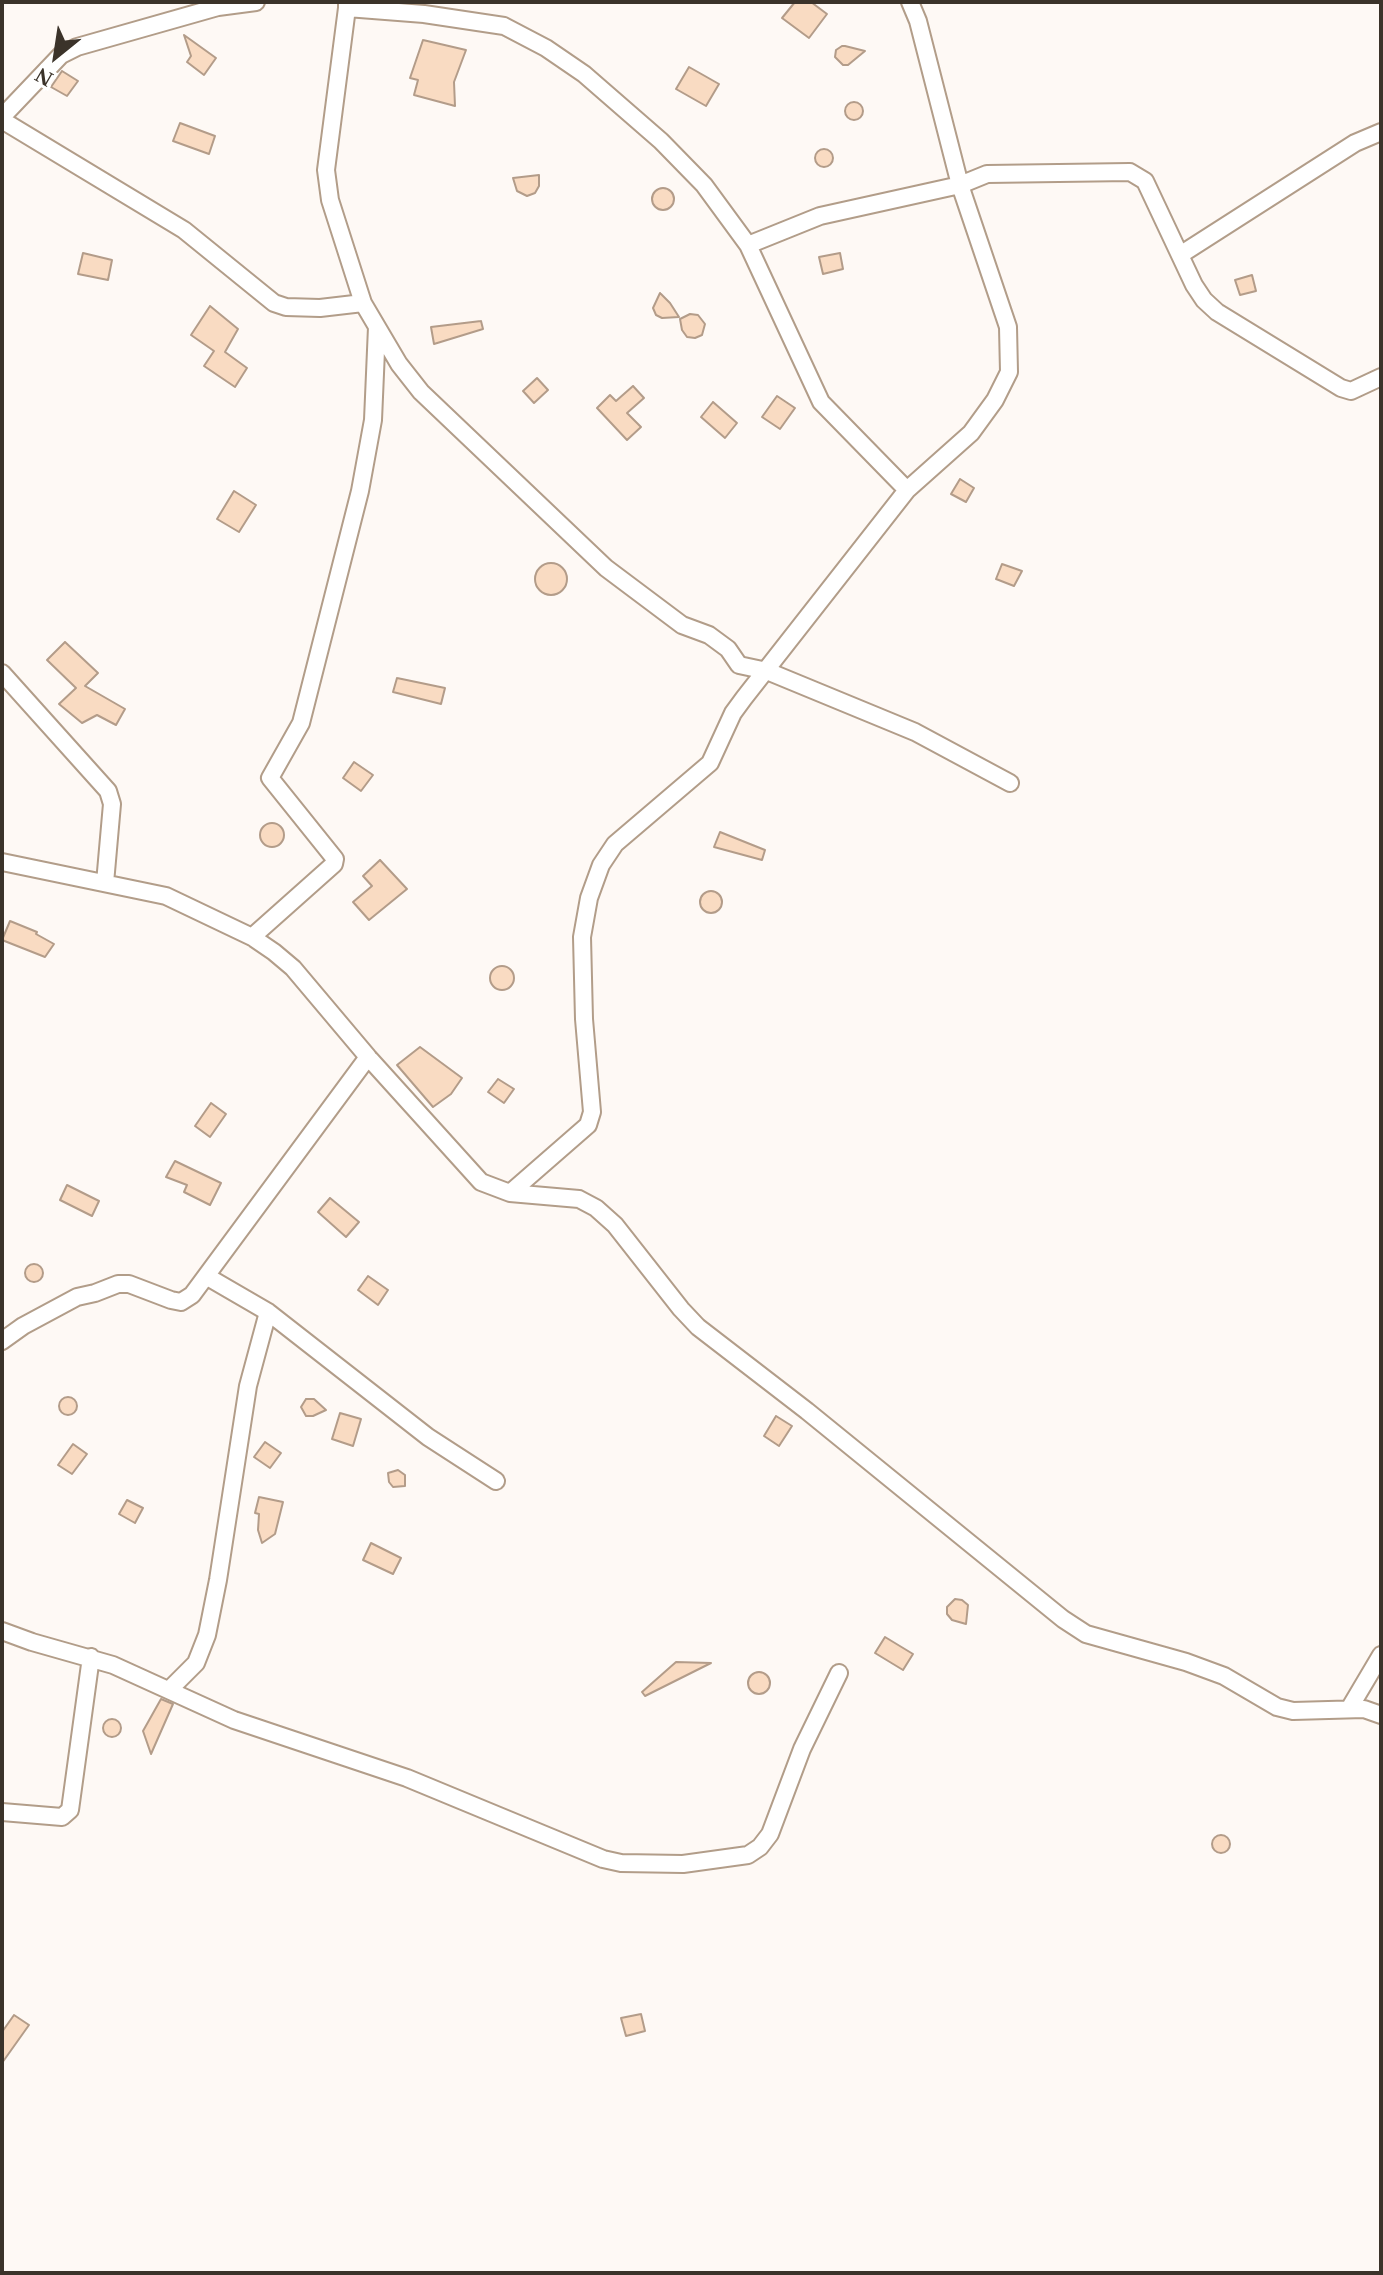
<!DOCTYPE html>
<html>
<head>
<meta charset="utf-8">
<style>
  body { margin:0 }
  #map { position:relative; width:1383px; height:2275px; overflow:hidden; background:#fef9f5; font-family:"Times New Roman",serif }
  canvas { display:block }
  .frame { position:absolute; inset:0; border:4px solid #3b332a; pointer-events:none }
  .north { position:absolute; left:16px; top:16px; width:80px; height:80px; -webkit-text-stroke:6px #fff; paint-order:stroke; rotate:210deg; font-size:22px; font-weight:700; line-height:32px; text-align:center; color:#3b332a }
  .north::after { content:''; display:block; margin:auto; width:28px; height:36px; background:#3b332a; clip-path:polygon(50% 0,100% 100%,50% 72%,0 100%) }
</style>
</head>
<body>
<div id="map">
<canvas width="1383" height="2275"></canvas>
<div class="frame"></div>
<div class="north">N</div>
</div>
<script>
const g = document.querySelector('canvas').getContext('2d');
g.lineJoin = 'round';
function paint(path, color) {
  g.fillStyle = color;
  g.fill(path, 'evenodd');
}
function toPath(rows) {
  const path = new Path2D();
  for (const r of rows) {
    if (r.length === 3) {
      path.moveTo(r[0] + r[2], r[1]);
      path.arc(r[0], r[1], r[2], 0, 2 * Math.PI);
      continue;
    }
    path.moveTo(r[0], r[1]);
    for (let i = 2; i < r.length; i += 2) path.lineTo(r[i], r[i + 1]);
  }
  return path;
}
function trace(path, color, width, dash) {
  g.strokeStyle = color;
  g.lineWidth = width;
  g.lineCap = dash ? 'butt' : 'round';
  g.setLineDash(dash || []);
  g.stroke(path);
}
const building = toPath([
  [795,2,811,2,827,14,809,38,782,18,795,2],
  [184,35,216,58,204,75,187,62,191,56,184,35],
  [423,40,466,50,454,82,455,106,414,95,418,80,410,78,423,40],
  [842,46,845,46,865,51,848,65,843,65,835,57,836,50,842,46],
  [689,67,719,84,706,106,676,89,689,67],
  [62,71,78,81,67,96,51,87,62,71],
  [854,111,9],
  [180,123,215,136,209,154,173,141,180,123],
  [824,158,9],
  [539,175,539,186,535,193,527,196,517,191,513,178,539,175],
  [663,199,11],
  [83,253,112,260,108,280,78,274,83,253],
  [840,253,843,269,823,274,819,257,840,253],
  [1252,275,1256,291,1240,295,1235,280,1252,275],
  [660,293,670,303,679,317,662,318,656,315,653,308,660,293],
  [210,306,238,329,225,352,247,368,235,387,204,366,214,351,191,335,210,306],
  [690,314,698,315,705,324,702,335,695,338,687,337,682,330,680,319,690,314],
  [481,321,483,329,434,344,431,327,481,321],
  [537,378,548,390,534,403,523,391,537,378],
  [633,386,644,398,627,413,641,427,627,440,597,408,610,395,616,401,633,386],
  [777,396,795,408,780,429,762,417,777,396],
  [713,402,737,423,725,438,701,417,713,402],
  [960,479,974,488,966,502,951,494,960,479],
  [234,491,256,505,239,532,217,519,234,491],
  [551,579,16],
  [1002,564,1022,571,1014,586,996,579,1002,564],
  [65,642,98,673,85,686,125,709,116,725,97,715,82,723,59,704,76,688,47,660,65,642],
  [397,678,445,688,441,704,393,692,397,678],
  [354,762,373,775,361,791,343,778,354,762],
  [272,835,12],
  [720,832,765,850,762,860,714,847,720,832],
  [380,860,407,889,369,920,353,902,372,886,363,876,380,860],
  [711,902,11],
  [10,921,37,932,36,934,54,944,45,957,2,940,10,921],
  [502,978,12],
  [420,1047,462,1078,451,1094,433,1107,397,1065,420,1047],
  [498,1079,514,1089,504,1103,488,1092,498,1079],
  [211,1103,226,1114,210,1137,195,1126,211,1103],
  [175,1161,221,1183,210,1205,184,1192,187,1185,166,1177,175,1161],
  [67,1185,99,1201,92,1216,60,1200,67,1185],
  [330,1198,359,1222,346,1237,318,1212,330,1198],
  [34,1273,9],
  [368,1276,388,1290,378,1305,358,1290,368,1276],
  [68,1406,9],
  [306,1399,314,1399,326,1410,313,1416,306,1416,301,1407,306,1399],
  [340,1413,361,1419,353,1446,332,1439,340,1413],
  [776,1416,792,1426,779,1446,764,1436,776,1416],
  [265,1442,281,1453,270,1468,254,1457,265,1442],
  [73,1444,87,1454,72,1474,58,1465,73,1444],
  [398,1470,405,1475,405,1486,393,1487,389,1482,388,1473,398,1470],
  [259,1497,283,1502,275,1534,262,1543,258,1530,259,1514,255,1513,259,1497],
  [127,1500,143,1508,135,1523,119,1514,127,1500],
  [371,1543,401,1558,393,1574,363,1560,371,1543],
  [955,1599,962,1600,968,1605,966,1624,952,1620,947,1614,947,1607,955,1599],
  [885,1637,913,1654,903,1670,875,1653,885,1637],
  [676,1662,711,1663,645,1696,642,1692,676,1662],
  [759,1683,11],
  [161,1699,173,1704,151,1754,143,1731,161,1699],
  [112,1728,9],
  [1221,1844,9],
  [641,2014,645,2031,626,2036,621,2018,641,2014],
  [14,2015,29,2025,2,2063,2,2032,14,2015]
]);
const minor = toPath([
  [347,2,347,8,424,14,504,26,546,48,584,74,661,141,704,185,748,245,821,402,907,490],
  [347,8,326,170,330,200,363,303,399,364,421,392,606,568,682,625,709,635,728,649,739,665,767,671,915,732,1010,783],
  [2,117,61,55,77,47,218,7,256,2],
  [2,120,184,230,274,303,286,307,320,308,363,303],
  [748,245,820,216,960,185,987,174,1130,172,1145,181,1194,285,1204,300,1217,312,1341,388,1351,391,1381,377],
  [1180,255,1355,143,1381,132],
  [2,673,108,791,112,804,105,883],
  [2,862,166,896,252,937,274,952,293,968,368,1057,481,1182,510,1193,579,1199,596,1208,615,1225,681,1309,698,1327,807,1411,1063,1619,1086,1634,1186,1662,1224,1676,1277,1707,1293,1711,1364,1709,1381,1715],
  [252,937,334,864,335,859,270,778,301,723,360,491,373,420,377,327],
  [510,1193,588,1125,592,1112,584,1019,582,937,589,898,601,865,615,844,710,763,733,713,744,698,907,490,971,433,995,400,1009,372,1008,327,960,185,918,21,910,2],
  [206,1276,268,1312,428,1437,496,1481],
  [2,1341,23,1326,77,1297,95,1293,118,1284,129,1284,171,1300,181,1302,192,1295,368,1057],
  [2,1631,32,1642,113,1665,234,1720,407,1778,603,1859,621,1863,683,1864,748,1855,760,1847,770,1834,802,1749,839,1673],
  [170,1689,196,1663,207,1635,218,1580,248,1386,268,1312],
  [1349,1709,1381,1655],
  [2,1812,62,1817,70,1810,91,1657]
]);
paint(building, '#f9dbc2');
trace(building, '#b39c89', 2);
trace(minor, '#b29d89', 20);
trace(minor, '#fff', 16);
</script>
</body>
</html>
